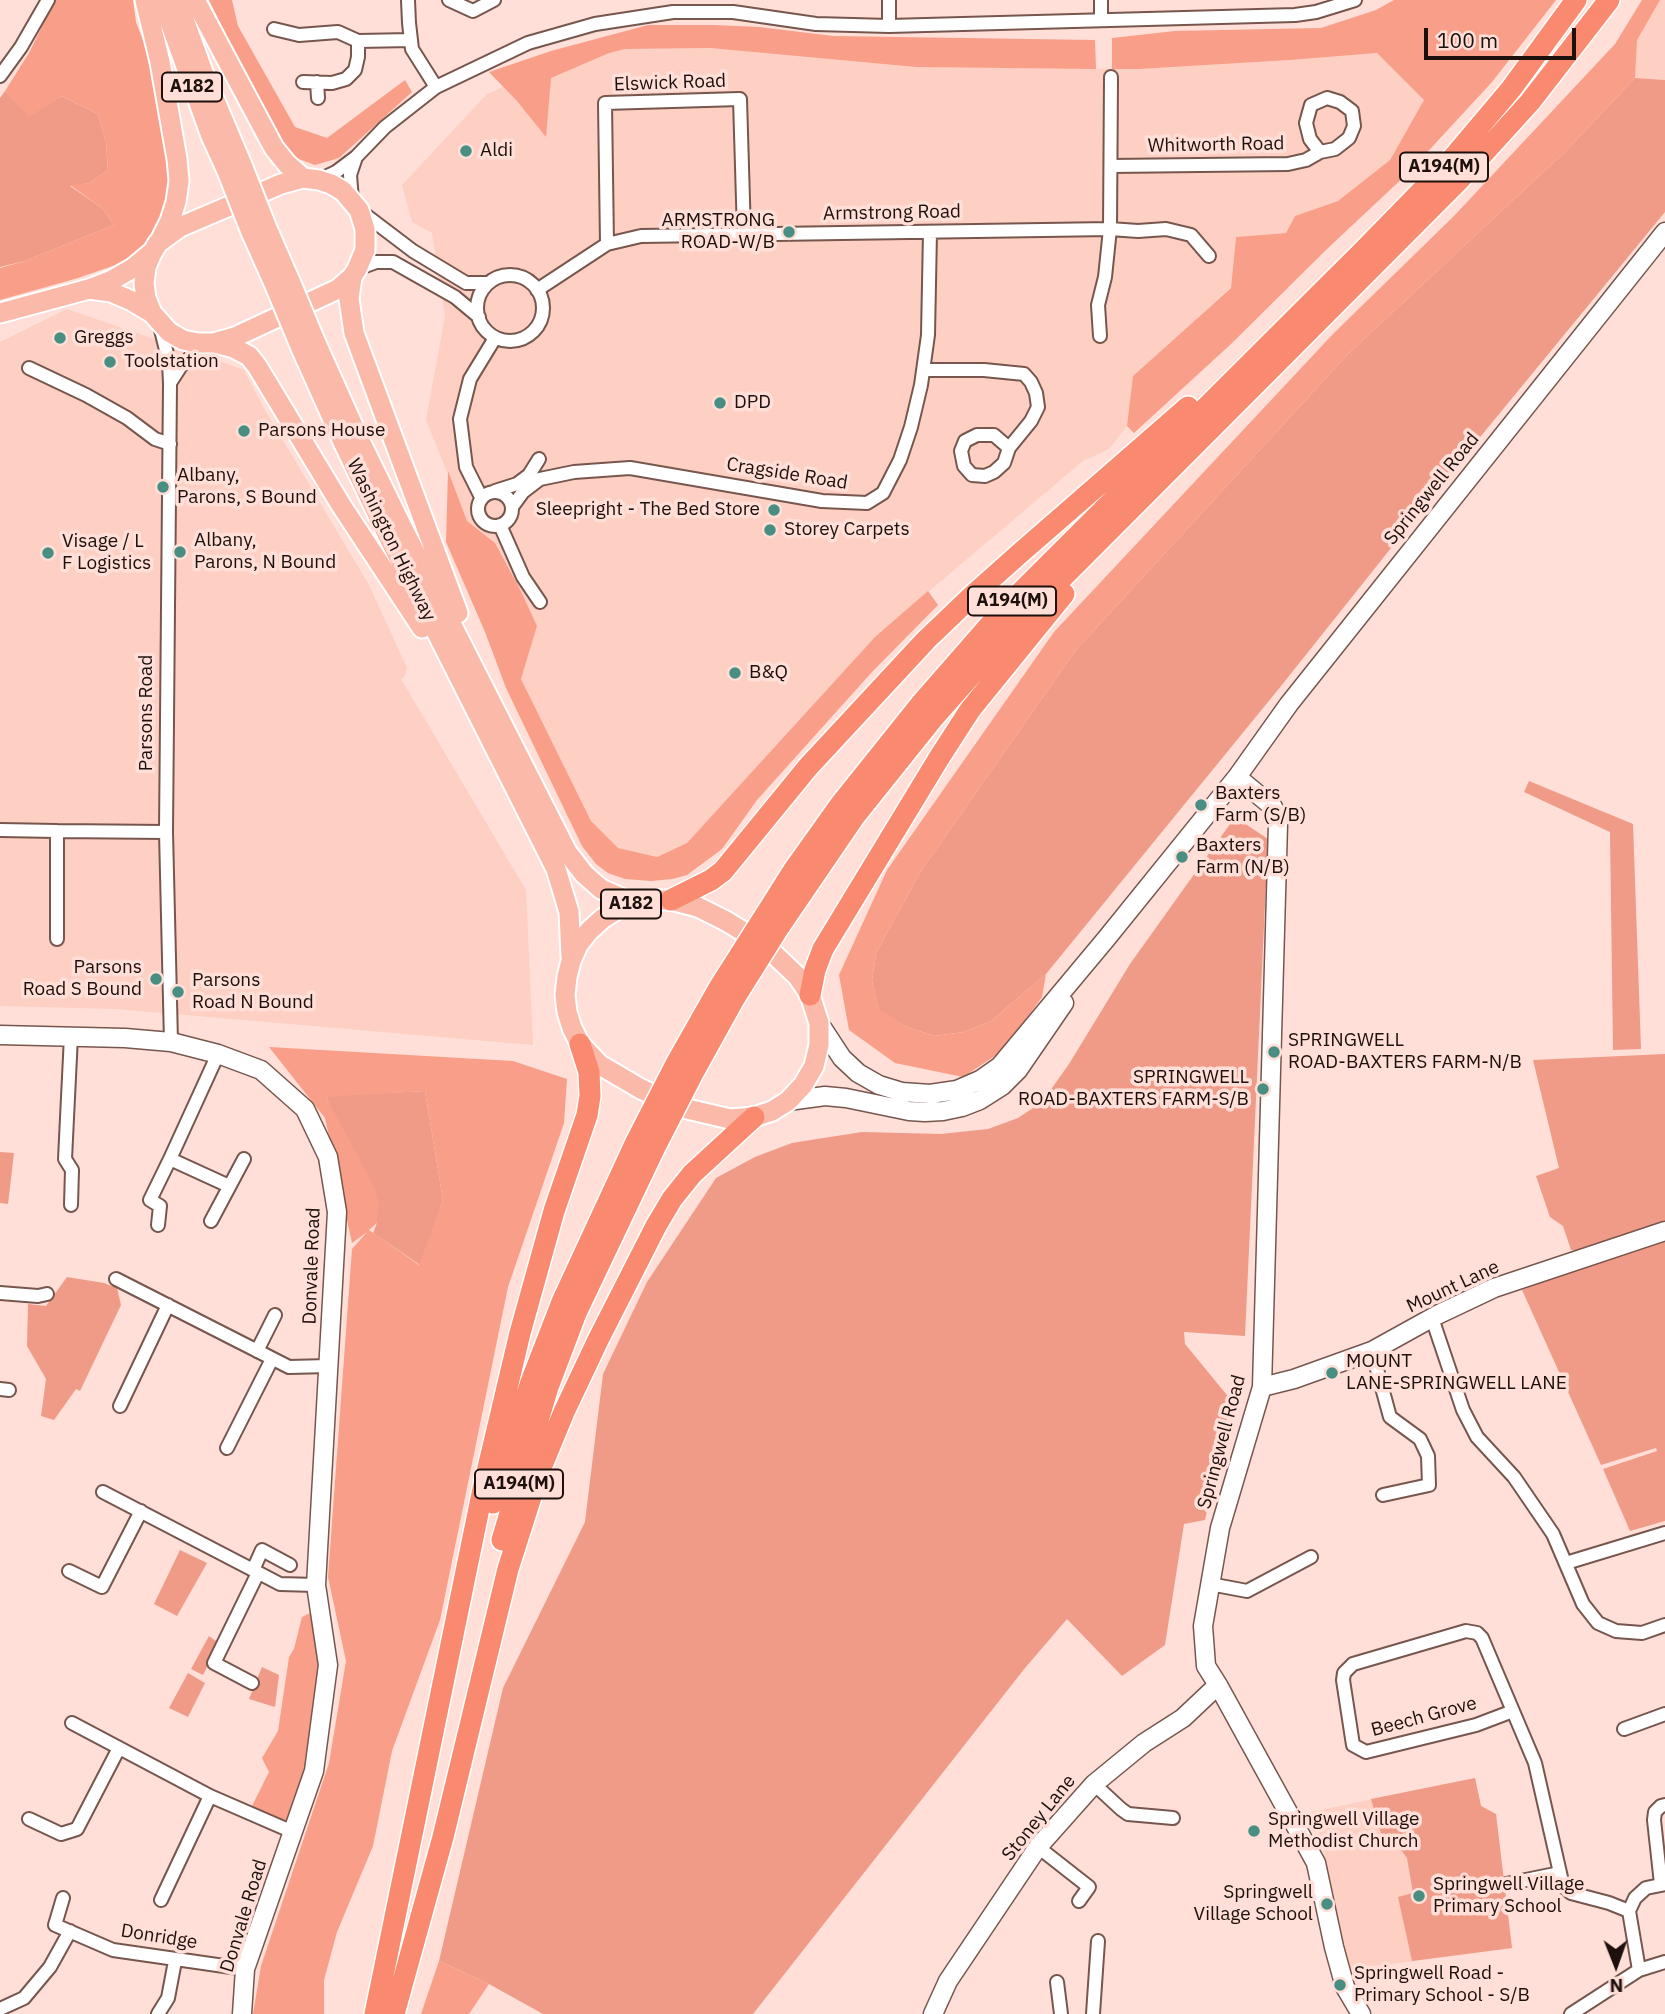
<!DOCTYPE html>
<html>
<head>
<meta charset="utf-8">
<style>
  body { margin:0 }
  #map { position:relative; width:1665px; height:2014px; overflow:hidden; background:#ffdfd7; font-family:"IBM Plex Sans",sans-serif }
  canvas { display:block }
  .north { position:absolute; left:1581px; top:1930px; width:70px; height:70px; -webkit-text-stroke:5px #ffdfd7; paint-order:stroke; rotate:179deg; font-size:19px; font-weight:700; line-height:28px; text-align:center; color:#1d100d }
  .north::after { content:''; display:block; margin:auto; width:24px; height:32px; background:#1d100d; clip-path:polygon(50% 0,100% 100%,50% 72%,0 100%) }
  .scale { position:absolute; left:1424px; top:28px; width:152px; height:32px; box-sizing:border-box; border:4px solid #1d100d; border-top:0; padding-left:9px; font-size:21px; line-height:24px; white-space:nowrap; color:#1d100d; -webkit-text-stroke:5px #ffdfd7; paint-order:stroke }
</style>
</head>
<body>
<div id="map">
<canvas width="1665" height="2014"></canvas>
<div class="north">N</div>
<div class="scale">100 m</div>
</div>
<script>
const g = document.querySelector('canvas').getContext('2d');
g.lineJoin = 'round';
function paint(path, color) {
  g.fillStyle = color;
  g.fill(path, 'evenodd');
}
function toPath(rows) {
  const path = new Path2D();
  for (const r of rows) {
    if (r.length === 3) {
      path.moveTo(r[0] + r[2], r[1]);
      path.arc(r[0], r[1], r[2], 0, 2 * Math.PI);
      continue;
    }
    path.moveTo(r[0], r[1]);
    for (let i = 2; i < r.length; i += 2) path.lineTo(r[i], r[i + 1]);
  }
  return path;
}
function trace(path, color, width, dash) {
  g.strokeStyle = color;
  g.lineWidth = width;
  g.lineCap = dash ? 'butt' : 'round';
  g.setLineDash(dash || []);
  g.stroke(path);
}
function drawText(font, color, halo, rows, align = 'center') {
  g.font = font + ' "IBM Plex Sans",sans-serif';
  g.lineWidth = 7;
  g.setLineDash([]);
  g.textBaseline = 'middle';
  g.strokeStyle = halo;
  g.fillStyle = color;
  for (const [text, x, y, turn = 0] of rows) {
    g.save();
    g.translate(x, y);
    g.rotate((+turn || 0) * Math.PI / 180);
    g.textAlign = isNaN(turn) ? turn : align;
    if (halo) g.strokeText(text, 0, 0);
    g.fillText(text, 0, 0);
    g.restore();
  }
}
const built = toPath([
  [1660,0,1665,0,1665,80,1635,78,1636,40],
  [710,48,916,67,1139,69,1290,60,1377,53,1424,100,1390,160,1338,201,1295,216,1286,233,1236,237,1231,287,1133,376,1127,426,1109,449,1083,461,875,637,687,843,657,857,618,848,591,821,521,679,537,626,520,589,495,543,467,521,426,420,445,316,432,233,412,222,402,185,487,94,551,65,625,49],
  [67,309,244,370,266,412,369,585,407,668,405,676,401,679,526,890,533,1045,116,1009,0,1006,0,342],
  [1475,1778,1481,1806,1496,1814,1512,1948,1346,1970,1322,1843,1311,1812]
]);
const green = toPath([
  [1635,78,1665,80,1665,212,1458,464,1281,686,1046,974,991,1021,964,1032,934,1036,907,1027,879,1010,872,981,876,953,921,871,1076,650,1349,353,1565,152],
  [5,91,29,116,61,96,98,114,106,142,108,170,89,183,70,186,102,208,114,225,25,261,0,267,0,98],
  [1529,781,1633,824,1641,1049,1613,1050,1610,832,1524,792],
  [1235,817,1268,839,1245,1336,1184,1332,1185,1344,1231,1400,1205,1520,1184,1524,1165,1645,1122,1676,1067,1619,1025,1668,753,2014,543,2014,489,1984,439,1961,503,1688,585,1522,603,1374,647,1282,716,1178,755,1157,792,1143,862,1132,941,1134,988,1129,1018,1118,1042,1102,1069,1064,1130,964],
  [1665,1054,1665,1224,1593,1247,1578,1251,1571,1250,1563,1226,1550,1217,1536,1176,1559,1168,1533,1060],
  [425,1091,443,1200,420,1265,373,1233,377,1223,326,1096],
  [0,1152,14,1153,8,1204,0,1203],
  [1665,1234,1665,1521,1630,1531,1603,1469,1657,1451,1656,1448,1601,1465,1522,1290],
  [67,1277,104,1283,117,1288,121,1305,80,1391,76,1389,54,1420,41,1416,46,1379,27,1346,28,1304,46,1306],
  [180,1550,207,1563,177,1616,154,1604],
  [209,1636,219,1643,203,1675,191,1669],
  [262,1667,279,1675,275,1707,249,1699],
  [188,1673,205,1683,188,1717,169,1708],
  [1475,1778,1481,1806,1496,1814,1512,1948,1412,1961,1398,1897,1413,1893,1407,1858,1390,1835,1382,1837,1371,1799]
]);
const forest = toPath([
  [55,0,133,0,136,22,154,69,171,166,171,195,150,240,127,261,78,278,0,300,0,268,25,261,114,225,102,208,70,185,89,183,108,170,106,142,98,114,61,96,29,117,5,91,29,53],
  [209,0,232,0,238,26,295,127,327,138,405,80,412,92,339,158,315,165,285,154],
  [1394,0,1556,0,1492,82,1408,173,1327,249,1231,344,1134,433,1127,426,1133,376,1231,288,1236,237,1286,233,1295,216,1338,201,1390,160,1424,100,1377,53,1290,60,1139,69,1112,69,1112,38,1175,31,1321,28,1376,10],
  [1642,0,1660,0,1637,40,1635,78,1565,152,1349,353,1076,650,921,871,876,953,872,981,879,1009,907,1027,934,1036,964,1032,991,1021,1046,974,1042,997,1004,1050,963,1077,895,1063,849,1030,839,975,887,870,1054,632,1333,334,1454,216,1615,44],
  [648,25,714,25,759,27,833,36,1095,40,1096,69,916,67,710,48,625,49,609,53,551,78,546,137,517,101,489,72,551,51],
  [448,471,467,521,495,543,520,589,537,626,521,679,591,821,618,848,657,857,687,843,875,637,928,591,938,605,872,672,757,800,722,849,687,875,672,879,651,881,625,879,608,873,596,864,582,846,506,688,485,632,446,542],
  [269,1047,513,1061,567,1079,564,1123,508,1287,440,1620,392,1751,373,1846,337,1932,324,1980,324,2014,253,2014,261,1966,329,1763,346,1661,328,1577,352,1249,367,1232,352,1243,325,1118],
  [425,1091,443,1200,419,1265,369,1230,377,1223,379,1204,373,1184,326,1097],
  [314,1611,318,1667,317,1702,308,1769,290,1823,251,1808,269,1772,262,1758,278,1731,289,1657,294,1649,302,1617],
  [439,1961,489,1984,469,2014,421,2014]
]);
const street = toPath([
  [408,0,409,23,412,49,436,87],
  [449,0,473,11,494,0],
  [1101,0,1101,20],
  [889,26,889,0],
  [274,29,299,35,338,32,358,41,411,40],
  [0,76,21,47,48,0],
  [303,82,332,83,346,79,355,70,358,57,358,41],
  [317,82,318,98],
  [1111,166,1288,164,1306,160,1320,152,1335,149,1349,138,1354,126,1352,111,1340,102,1327,98,1311,105,1306,123,1310,139,1320,152],
  [319,180,336,172,356,157,385,127,436,87,528,43,595,24,673,12,733,12,816,24,889,26,1295,15,1316,12,1355,0],
  [352,200,350,175,356,157],
  [359,210,413,251,466,283,488,283],
  [607,244,605,103,740,99,744,234],
  [357,269,376,262,393,262,455,297,479,317],
  [510,308,33],
  [537,290,607,244,641,236,1110,229,1111,77],
  [160,326,169,362,170,384,166,832,171,1042],
  [1100,336,1098,305,1105,277,1110,229,1138,231,1166,229,1191,235,1209,256],
  [29,368,86,395,127,418,155,439,170,444],
  [923,370,984,370,1024,374,1031,382,1036,393,1038,407,1031,421,1009,448,1004,463,994,472,985,476,972,475,964,466,961,451,965,441,977,435,994,435,1009,448],
  [170,383,181,366,196,352,209,345],
  [495,491,517,484,529,475,539,459],
  [495,509,17],
  [481,497,466,467,460,419,470,379,495,338],
  [512,507,523,492,540,479,574,472,630,468,822,501,867,503,883,493,900,460,911,427,921,385,928,335,930,232],
  [500,525,523,577,540,602],
  [0,830,57,831],
  [57,939,57,831,166,832],
  [218,1054,170,1159,229,1186],
  [71,1205,72,1170,65,1159,71,1036],
  [211,1221,244,1159],
  [158,1225,160,1206,150,1200,170,1159],
  [116,1279,289,1367,329,1366],
  [0,1293,38,1296,47,1294],
  [1432,1318,1463,1410,1477,1437,1514,1477,1553,1534,1583,1604,1598,1623,1616,1631,1642,1633,1665,1625],
  [257,1351,275,1315],
  [1372,1351,1390,1417,1420,1439,1428,1456,1429,1485,1383,1495],
  [0,1389,9,1390],
  [120,1406,168,1305],
  [227,1448,272,1359],
  [103,1492,280,1584,316,1585],
  [1566,1563,1665,1533],
  [253,1570,262,1550,290,1565],
  [69,1571,102,1587,141,1511],
  [1210,1584,1247,1591,1311,1557],
  [252,1683,214,1663,258,1573],
  [1513,1711,1476,1725,1366,1752,1353,1745,1343,1680,1344,1673,1353,1664,1466,1631,1477,1633,1482,1638,1535,1763,1563,1886,1571,1893,1609,1903,1629,1911],
  [72,1723,210,1796,293,1832],
  [1624,1729,1665,1714],
  [1094,1784,1121,1809,1128,1814,1173,1818],
  [29,1819,61,1834,77,1829,119,1748],
  [1038,1847,1089,1887,1079,1901],
  [1506,1884,1560,1873],
  [1661,1884,1654,1820,1655,1812,1661,1806,1665,1805],
  [63,1898,55,1925,113,1950,245,1969],
  [161,1900,210,1796],
  [1639,1970,1629,1911,1635,1898,1646,1888,1665,1884],
  [1057,1982,1061,2014],
  [0,2009,24,1998,50,1967,70,1931],
  [158,2014,168,1998,175,1961],
  [1093,2014,1098,1941],
  [1571,2014,1639,1970,1665,1962]
]);
const secondary = toPath([
  [1237,777,1273,807,1278,824,1262,1387,1220,1528,1203,1626,1206,1666,1218,1685,1316,1863,1334,1947,1345,1987,1361,2014],
  [819,1023,842,1058,858,1073,879,1085,902,1092,930,1094,957,1090,980,1080,1000,1066,1106,939,1237,777,1289,704,1665,232],
  [0,1035,125,1038,171,1042,218,1054,261,1070,305,1109,328,1157,337,1212,316,1585,328,1665,314,1771,245,1969,242,2014],
  [788,1101,825,1096,846,1098,909,1111,925,1112,943,1111,962,1107,980,1100,1002,1086,1018,1070,1064,1003],
  [1262,1387,1294,1379,1372,1351,1437,1315,1494,1288,1665,1231],
  [933,2014,948,1981,1038,1847,1094,1784,1144,1743,1183,1718,1218,1685]
]);
const primary = toPath([
  [145,0,160,62,177,159,179,181,176,202,170,221,161,239],
  [162,0,211,136,227,171],
  [177,0,204,75,242,165],
  [195,0,274,148,287,164,303,178],
  [303,178,319,180,331,184,343,191,359,210,365,229,365,250,357,269,352,277,338,289,235,337,214,343,198,343,183,340,169,332,152,313,146,298,144,283,146,267,152,253,158,243,180,227,281,184,303,178],
  [266,226,290,281],
  [251,232,276,288],
  [352,277,349,299,354,333,458,613],
  [89,289,111,292,132,301,152,313],
  [0,313,89,289,112,280,133,268,151,253],
  [315,341,358,437,402,527,567,852,584,874,601,889,633,903],
  [215,343,234,348,249,356,257,366,341,505,422,628],
  [301,348,344,444,387,534,556,869,569,912,571,956],
  [651,900,671,900,698,907,726,921,752,937,776,956,798,977,810,995,819,1023,819,1045,814,1066,803,1085,788,1101,772,1111,754,1117,730,1119,683,1108,641,1089,600,1065,580,1044,572,1028,567,1012,565,995,567,977,571,961,578,945,589,931,602,919,616,910,633,903,651,900]
]);
const highway = toPath([
  [671,900,711,880,723,871,808,767,926,640,972,596,1018,555,1188,407],
  [766,914,793,871,840,805,920,705,1003,610,1366,248,1446,166,1511,89,1576,0],
  [779,927,854,817,934,717,1019,621,1460,179,1530,102,1609,0],
  [810,995,815,970,823,949,939,758,970,710,1064,594],
  [493,1503,531,1382,562,1302,636,1142],
  [502,1540,548,1387,576,1313,654,1149],
  [375,2014,483,1489,520,1333,554,1211,587,1115,590,1096,589,1072,580,1044],
  [394,2014,443,1837,508,1569,538,1475,564,1412,598,1340,656,1226,672,1199,692,1174,754,1117]
]);
const primaryBridge = toPath([
  [242,165,266,226],
  [227,171,251,232],
  [290,281,315,341],
  [276,288,301,348]
]);
const highwayBridge = toPath([
  [636,1142,676,1064,719,988,766,914],
  [654,1149,693,1073,734,999,779,927]
]);
const markers = [
  [466,151,7,"#498e82"],
  [789,232,7,"#498e82"],
  [60,338,7,"#498e82"],
  [110,362,7,"#498e82"],
  [720,403,7,"#498e82"],
  [244,431,7,"#498e82"],
  [163,487,7,"#498e82"],
  [774,510,7,"#498e82"],
  [770,530,7,"#498e82"],
  [180,552,7,"#498e82"],
  [48,553,7,"#498e82"],
  [735,673,7,"#498e82"],
  [1201,805,7,"#498e82"],
  [1182,857,7,"#498e82"],
  [156,979,7,"#498e82"],
  [178,992,7,"#498e82"],
  [1274,1052,7,"#498e82"],
  [1263,1089,7,"#498e82"],
  [1332,1373,7,"#498e82"],
  [1254,1831,7,"#498e82"],
  [1419,1896,7,"#498e82"],
  [1327,1904,7,"#498e82"],
  [1340,1985,7,"#498e82"]
];
const shields = [
  [192,87,60],
  [1444,167,88],
  [1012,601,88],
  [631,904,60],
  [519,1484,88]
];
const shieldNames = [
  ["A182",192,87],
  ["A194(M)",1444,167],
  ["A194(M)",1012,601],
  ["A182",631,904],
  ["A194(M)",519,1484]
];
const streetNames = [
  ["Elswick Road",670,83,-2],
  ["Whitworth Road",1216,145,-1],
  ["Armstrong Road",892,213,-1],
  ["Cragside Road",787,474,9],
  ["Springwell Road",1432,489,-51],
  ["Washington Highway",391,540,64],
  ["Parsons Road",147,713,-90],
  ["Donvale Road",312,1266,-88],
  ["Mount Lane",1453,1287,-25],
  ["Springwell Road",1222,1442,-75],
  ["Beech Grove",1424,1717,-15],
  ["Stoney Lane",1039,1818,-51],
  ["Donvale Road",244,1916,-73],
  ["Donridge",159,1937,9]
];
const poiNames = [
  ["Aldi",480,151],
  ["ARMSTRONG",775,221,"right"],
  ["ROAD-W/B",775,243,"right"],
  ["Greggs",74,338],
  ["Toolstation",124,362],
  ["DPD",734,403],
  ["Parsons House",258,431],
  ["Albany,",177,476],
  ["Parons, S Bound",177,498],
  ["Sleepright - The Bed Store",760,510,"right"],
  ["Storey Carpets",784,530],
  ["Albany,",194,541],
  ["Parons, N Bound",194,563],
  ["Visage / L",62,542],
  ["F Logistics",62,564],
  ["B&Q",749,673],
  ["Baxters",1215,794],
  ["Farm (S/B)",1215,816],
  ["Baxters",1196,846],
  ["Farm (N/B)",1196,868],
  ["Parsons",142,968,"right"],
  ["Road S Bound",142,990,"right"],
  ["Parsons",192,981],
  ["Road N Bound",192,1003],
  ["SPRINGWELL",1288,1041],
  ["ROAD-BAXTERS FARM-N/B",1288,1063],
  ["SPRINGWELL",1249,1078,"right"],
  ["ROAD-BAXTERS FARM-S/B",1249,1100,"right"],
  ["MOUNT",1346,1362],
  ["LANE-SPRINGWELL LANE",1346,1384],
  ["Springwell Village",1268,1820],
  ["Methodist Church",1268,1842],
  ["Springwell Village",1433,1885],
  ["Primary School",1433,1907],
  ["Springwell",1313,1893,"right"],
  ["Village School",1313,1915,"right"],
  ["Springwell Road -",1354,1974],
  ["Primary School - S/B",1354,1996]
];
paint(built, '#fecfc3');
paint(green, '#ef9b87');
paint(forest, '#f99e88');
trace(street, '#77564d', 16);
trace(secondary, '#77564d', 21);
trace(primary, '#fff', 23);
trace(highway, '#fff', 24);
trace(street, '#fff', 12);
trace(secondary, '#fff', 18);
trace(primary, '#fbb9a9', 19);
trace(highway, '#f98a6f', 21);
trace(primaryBridge, '#fff', 23, []);
trace(highwayBridge, '#fff', 24, []);
trace(primaryBridge, '#fbb9a9', 19);
trace(highwayBridge, '#f98a6f', 21);
for (const [x, y, r, color] of markers) {
  const dot = new Path2D();
  dot.arc(x, y, r, 0, 2 * Math.PI);
  g.fillStyle = color;
  g.fill(dot);
  trace(dot, '#ffdfd7', 2.5);
}
for (const [x, y, w] of shields) {
  const box = new Path2D();
  box.roundRect(x - w / 2, y - 14.5, w, 29, 5);
  g.fillStyle = '#ffdfd7';
  g.fill(box);
  trace(box, '#1d100d', 2);
}
drawText('bold 18px', '#1d100d', null, shieldNames);
drawText('19px', '#1d100d', '#ffdfd7', streetNames);
drawText('19px', '#1d100d', '#ffdfd7', poiNames, 'left');
</script>
</body>
</html>
